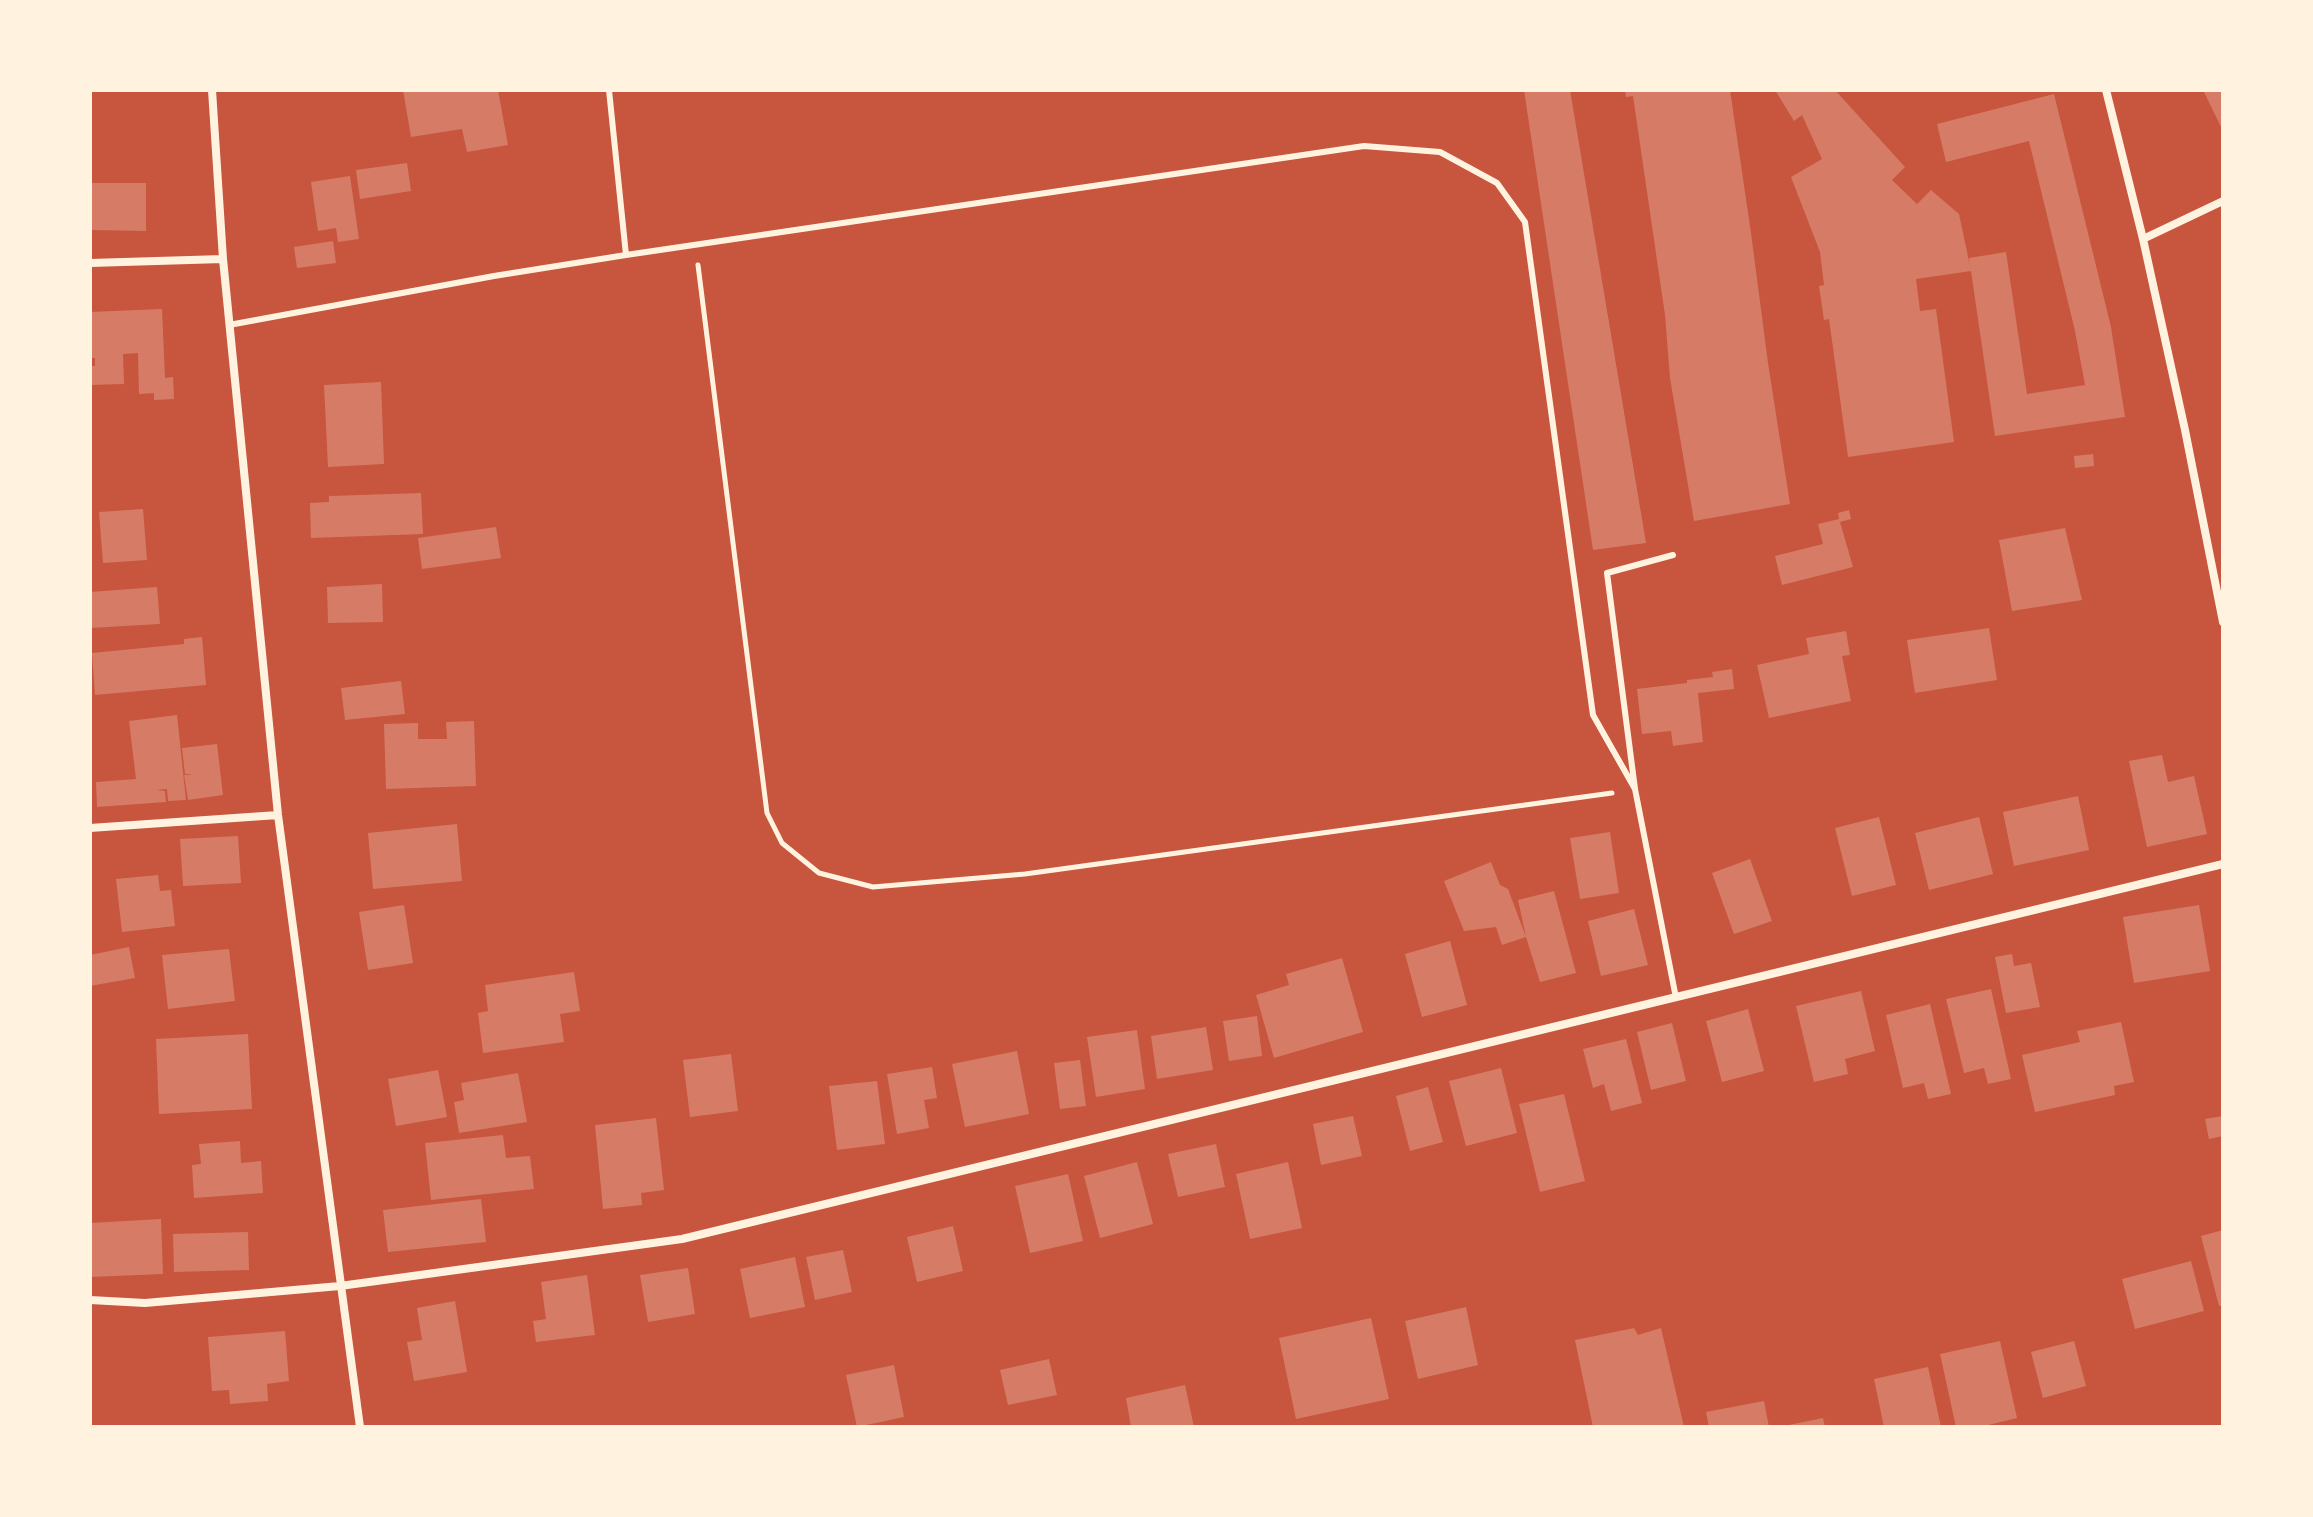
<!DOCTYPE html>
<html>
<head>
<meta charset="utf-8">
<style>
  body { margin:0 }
  #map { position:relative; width:2313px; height:1517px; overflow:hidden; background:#c8553d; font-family:"DejaVu Sans",sans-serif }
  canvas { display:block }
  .frame { position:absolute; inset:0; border:92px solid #fff3e0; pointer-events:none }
</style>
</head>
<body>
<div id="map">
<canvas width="2313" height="1517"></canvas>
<div class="frame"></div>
</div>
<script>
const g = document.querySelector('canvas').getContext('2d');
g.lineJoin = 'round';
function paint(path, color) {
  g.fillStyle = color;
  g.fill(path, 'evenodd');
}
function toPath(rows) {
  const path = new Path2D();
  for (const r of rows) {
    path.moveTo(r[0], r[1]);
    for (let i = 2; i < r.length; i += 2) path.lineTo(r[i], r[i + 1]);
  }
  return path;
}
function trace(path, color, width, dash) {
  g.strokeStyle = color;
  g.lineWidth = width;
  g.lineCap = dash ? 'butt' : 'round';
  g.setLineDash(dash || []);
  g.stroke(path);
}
const building = toPath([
  [403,90,498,90,508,145,467,152,462,129,411,137],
  [1524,90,1570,90,1646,543,1593,550],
  [1625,90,1730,90,1751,233,1768,363,1790,504,1694,521,1670,378,1665,315,1633,96,1626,97],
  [1775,90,1835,90,1905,167,1892,180,1917,204,1931,190,1959,214,1970,266,1969,258,2006,252,2027,394,2085,385,2075,331,2029,141,1946,162,1937,124,2054,94,2111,327,2125,417,1995,436,1971,271,1916,279,1920,311,1936,309,1954,442,1848,457,1829,319,1824,320,1819,286,1824,285,1820,252,1791,177,1822,159,1802,115,1794,121],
  [2203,90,2223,90,2223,131],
  [407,163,411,191,360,199,356,170],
  [350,176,359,239,338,242,336,228,318,231,311,182],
  [91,183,146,183,146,231,91,230],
  [333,241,336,263,297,268,294,247],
  [162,309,165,378,173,377,174,399,154,400,154,393,139,394,138,353,123,354,124,384,90,385,90,366,95,366,95,358,90,358,90,312],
  [381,382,384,464,328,467,324,385],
  [2093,454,2094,466,2075,468,2074,456],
  [421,493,423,534,311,538,310,503,329,502,329,496],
  [143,509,147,560,103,563,99,512],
  [1849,510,1851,519,1840,522,1853,567,1782,585,1775,556,1823,544,1818,524,1839,519,1838,513],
  [496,527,501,558,422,569,418,538],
  [2065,528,2082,600,2012,611,1999,540],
  [382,584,383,622,328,623,327,587],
  [157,587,160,624,90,628,90,592],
  [1989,628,1997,680,1915,693,1907,640],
  [1846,631,1850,655,1842,656,1851,701,1769,718,1757,665,1809,654,1806,638],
  [202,637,206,685,95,695,92,653,184,644,184,639],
  [1732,669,1734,689,1698,693,1703,742,1673,746,1671,731,1642,734,1637,689,1687,683,1687,680,1713,677,1712,672],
  [401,681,405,714,345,720,341,688],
  [177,715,186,800,168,801,167,789,157,790,165,791,166,802,97,807,96,782,136,779,129,721],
  [474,721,476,786,386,789,384,724,418,723,418,739,447,739,446,722],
  [217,744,223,795,188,800,184,775,195,774,185,774,182,748],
  [2162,755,2168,782,2194,776,2207,834,2147,847,2129,761],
  [2078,796,2089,850,2014,866,2003,812],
  [1879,817,1896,885,1852,896,1835,828],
  [1979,817,1993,874,1929,890,1915,833],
  [457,824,462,881,373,889,368,833],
  [1610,832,1619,893,1580,899,1570,838],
  [238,836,241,883,183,886,180,839],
  [1750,859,1772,921,1734,934,1712,873],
  [1491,862,1500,885,1508,889,1526,937,1518,900,1554,891,1576,973,1540,982,1526,937,1502,945,1496,927,1464,931,1444,881],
  [158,875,160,891,171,890,175,926,122,932,116,879],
  [404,905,413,963,368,970,359,912],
  [2199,905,2210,971,2134,983,2123,917],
  [1634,909,1648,965,1601,976,1588,921],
  [1450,941,1467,1005,1422,1017,1405,954],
  [129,947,135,978,90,986,90,955],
  [229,949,235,1001,168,1009,162,955],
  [2012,954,2014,966,2031,963,2040,1007,2006,1013,1995,957],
  [1342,958,1363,1032,1274,1058,1256,995,1289,985,1286,974],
  [574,972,580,1011,560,1014,564,1042,483,1053,478,1013,488,1011,485,985],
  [1991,989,2011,1079,1988,1084,1984,1068,1964,1073,1946,999],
  [1861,991,1875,1051,1845,1059,1848,1074,1814,1082,1796,1006],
  [1930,1004,1951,1094,1928,1099,1924,1083,1903,1088,1886,1015],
  [1748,1009,1764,1071,1722,1082,1706,1021],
  [1257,1016,1262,1056,1229,1061,1223,1021],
  [2121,1022,2134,1082,2114,1086,2115,1095,2035,1112,2022,1055,2080,1042,2077,1031],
  [1672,1023,1686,1081,1651,1090,1637,1032],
  [1206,1027,1213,1070,1157,1079,1151,1036],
  [1137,1030,1145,1089,1096,1097,1087,1037],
  [248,1034,252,1109,159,1114,156,1039],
  [1626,1039,1642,1103,1611,1111,1604,1084,1593,1088,1583,1049],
  [1017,1051,1029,1114,965,1127,952,1064],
  [731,1054,738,1111,690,1117,683,1060],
  [1080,1060,1086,1106,1060,1109,1054,1063],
  [932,1067,937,1098,924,1100,929,1128,897,1134,887,1074],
  [1501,1068,1517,1133,1466,1146,1449,1081],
  [438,1070,447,1117,396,1126,388,1079],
  [518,1073,527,1122,459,1133,454,1102,464,1100,461,1083],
  [877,1081,885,1144,837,1150,829,1086],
  [1428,1087,1443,1142,1410,1151,1396,1096],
  [1564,1094,1585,1181,1540,1192,1519,1104],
  [1353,1116,1362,1156,1321,1165,1313,1124],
  [2223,1116,2223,1136,2209,1139,2205,1119],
  [656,1118,664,1190,641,1193,642,1205,603,1209,595,1125],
  [503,1135,506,1158,530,1156,534,1189,431,1200,425,1143],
  [240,1141,241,1163,261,1161,263,1193,194,1198,192,1165,201,1164,199,1144],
  [1216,1144,1225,1187,1178,1197,1168,1154],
  [1137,1162,1153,1224,1100,1238,1084,1176],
  [1288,1162,1302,1228,1250,1239,1236,1174],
  [1068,1174,1083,1241,1030,1253,1015,1186],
  [481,1199,486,1242,388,1252,383,1210],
  [161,1219,163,1274,90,1277,90,1223],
  [953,1226,963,1271,917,1282,907,1237],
  [2223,1230,2223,1305,2219,1306,2201,1236],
  [248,1232,249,1270,174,1272,173,1234],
  [843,1250,852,1292,815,1300,806,1257],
  [795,1257,805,1307,750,1318,740,1269],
  [2191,1261,2204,1311,2135,1329,2122,1279],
  [688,1268,695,1314,648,1322,640,1275],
  [587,1275,595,1335,536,1342,533,1321,546,1319,541,1282],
  [455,1301,467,1372,414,1381,407,1342,422,1340,417,1308],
  [1466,1307,1478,1365,1418,1379,1405,1321],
  [1371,1318,1389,1399,1296,1419,1279,1338],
  [1634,1328,1638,1335,1661,1328,1684,1427,1593,1427,1575,1340],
  [285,1331,289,1381,267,1384,268,1401,230,1404,229,1390,212,1391,208,1337],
  [2000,1341,2017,1418,1980,1427,1956,1427,1940,1354],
  [2074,1341,2086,1386,2043,1398,2031,1352],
  [1049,1359,1057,1395,1008,1405,1000,1370],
  [894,1365,904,1417,857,1427,846,1375],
  [1928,1367,1941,1427,1884,1427,1874,1379],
  [1185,1385,1194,1427,1131,1427,1126,1398],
  [1764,1401,1769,1427,1709,1427,1706,1412],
  [1823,1418,1825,1427,1784,1427,1784,1426]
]);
const path = toPath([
  [698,265,767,813,782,843,819,873,873,887,1025,874,1612,793]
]);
const service = toPath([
  [609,90,626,255],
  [229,325,494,276,626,255,1364,146,1440,152,1497,183,1525,222,1593,715,1635,789],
  [1673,555,1607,573,1635,789,1676,998]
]);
const minor = toPath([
  [212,90,223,259,278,815,360,1427],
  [2106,90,2143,239,2185,430,2223,622],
  [2143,239,2223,201],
  [90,263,223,259],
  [90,828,278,815],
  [90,1300,145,1303,340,1286,682,1239,2223,864]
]);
paint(building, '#d67c66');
trace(path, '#fff3e0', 5);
trace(service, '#fff3e0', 6);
trace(minor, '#fff3e0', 8);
</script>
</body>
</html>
